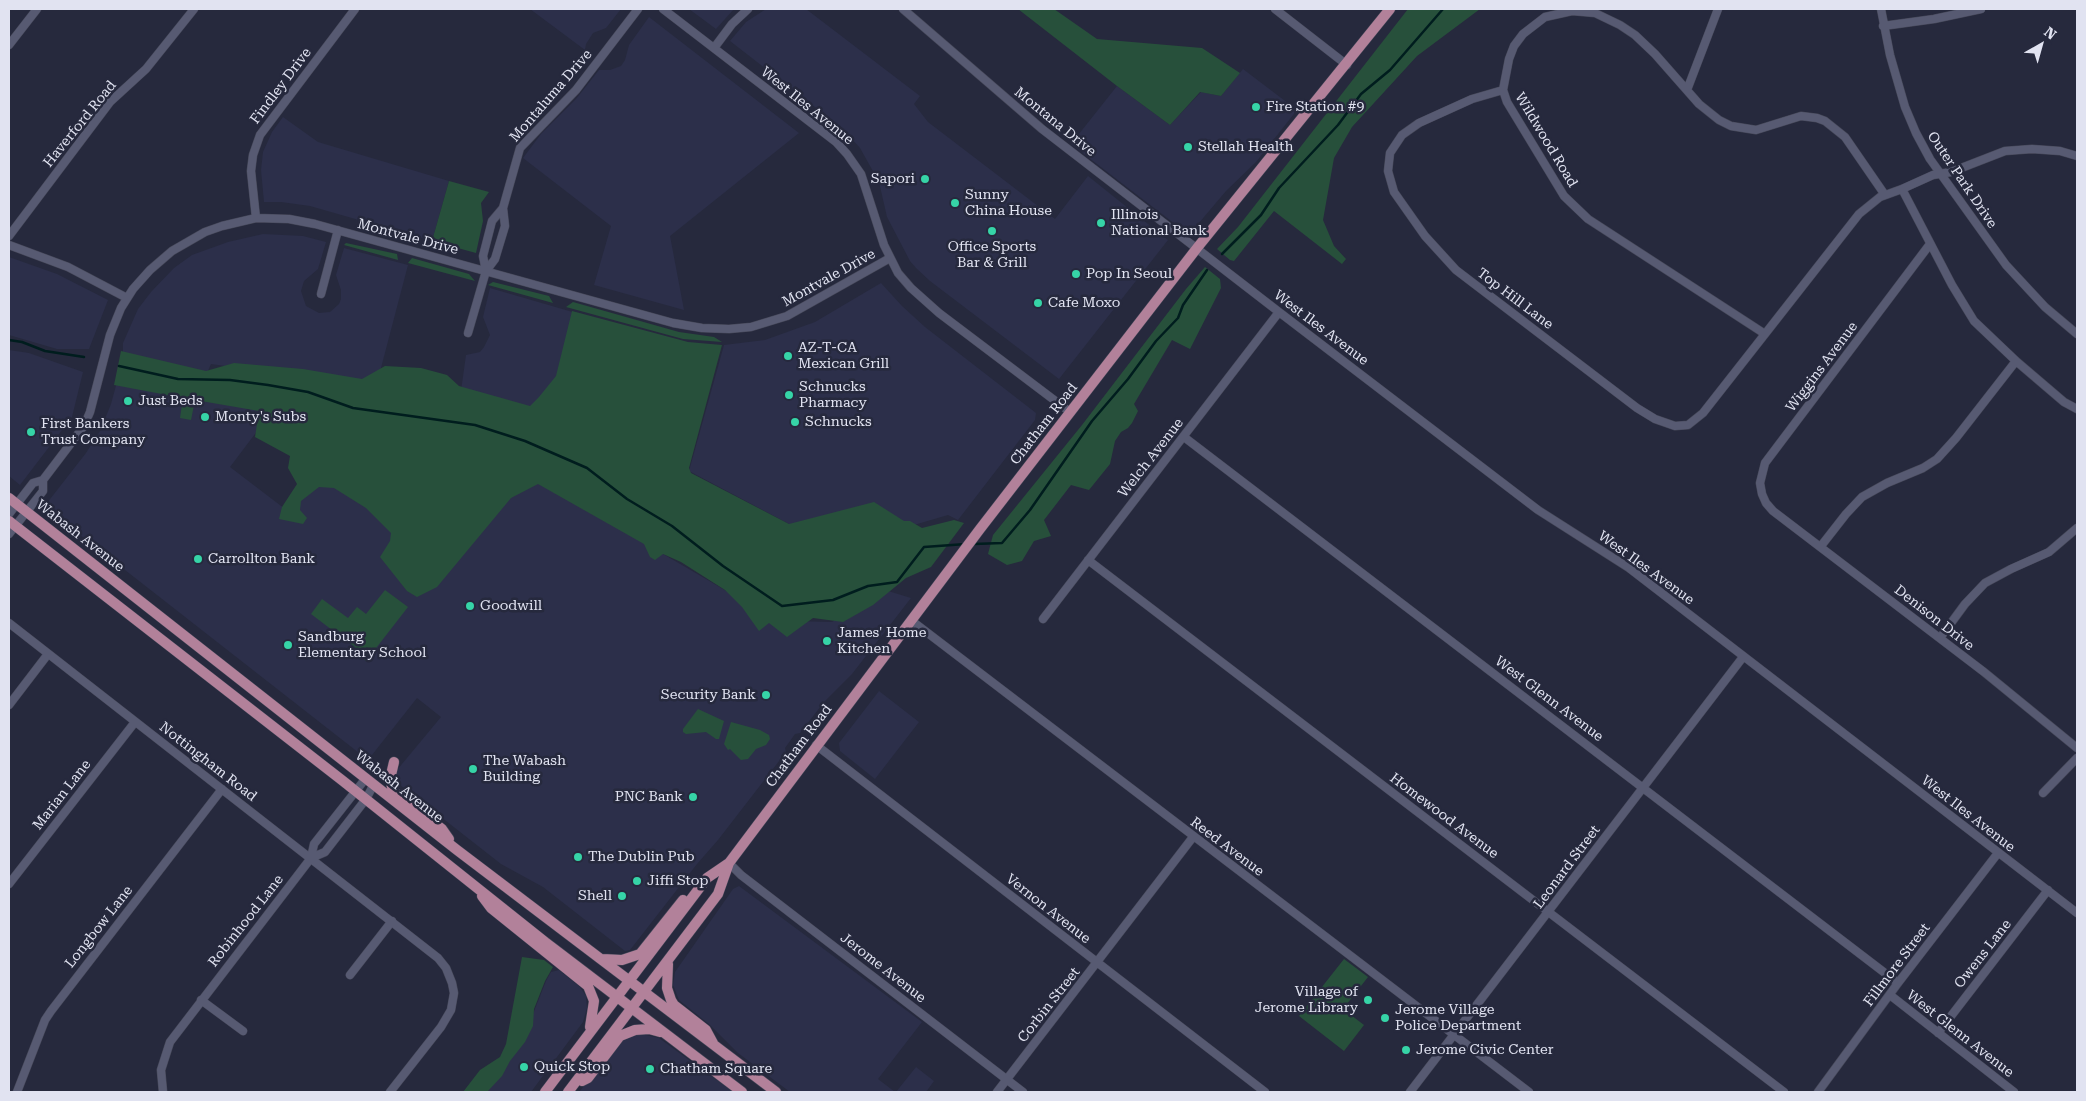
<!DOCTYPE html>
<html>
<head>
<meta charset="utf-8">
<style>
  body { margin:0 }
  #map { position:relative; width:2086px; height:1101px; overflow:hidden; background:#26293d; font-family:"Roboto Serif",serif }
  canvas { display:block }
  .frame { position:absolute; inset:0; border:10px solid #e1e3f1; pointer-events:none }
  .north { position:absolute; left:2016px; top:20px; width:50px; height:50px; -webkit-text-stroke:4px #26293d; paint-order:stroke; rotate:38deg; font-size:14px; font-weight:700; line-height:20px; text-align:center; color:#e1e3f1 }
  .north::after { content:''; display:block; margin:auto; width:18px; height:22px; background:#e1e3f1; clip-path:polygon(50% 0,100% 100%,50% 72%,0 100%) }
</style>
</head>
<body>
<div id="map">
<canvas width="2086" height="1101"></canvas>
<div class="frame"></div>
<div class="north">N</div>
</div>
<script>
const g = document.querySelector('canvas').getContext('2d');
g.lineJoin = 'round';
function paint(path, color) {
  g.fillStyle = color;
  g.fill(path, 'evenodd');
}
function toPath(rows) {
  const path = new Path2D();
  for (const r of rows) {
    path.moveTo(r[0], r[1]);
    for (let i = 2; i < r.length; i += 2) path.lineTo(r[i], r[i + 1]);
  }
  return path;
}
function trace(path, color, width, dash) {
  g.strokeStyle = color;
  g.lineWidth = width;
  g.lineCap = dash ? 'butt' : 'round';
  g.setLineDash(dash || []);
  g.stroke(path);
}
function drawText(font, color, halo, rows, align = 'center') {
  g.font = font + ' "Roboto Serif",serif';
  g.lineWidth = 5;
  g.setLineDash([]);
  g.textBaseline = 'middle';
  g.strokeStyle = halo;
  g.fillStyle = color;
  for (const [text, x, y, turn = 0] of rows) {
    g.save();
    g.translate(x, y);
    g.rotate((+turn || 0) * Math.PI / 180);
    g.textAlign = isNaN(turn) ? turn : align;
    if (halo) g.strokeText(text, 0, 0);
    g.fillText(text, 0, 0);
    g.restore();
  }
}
const built = toPath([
  [530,9,621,9,606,28,593,33,586,44,585,50],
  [689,9,734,9,716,29],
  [766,9,806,9,920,96,914,104,928,122,1055,219,1088,176,1168,240,1059,379,930,281,916,268,910,261,887,217,879,182,860,148,842,128,730,41,746,22],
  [649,17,799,133,670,236,684,310,594,285,611,226,523,158,541,134,576,99,599,70,610,70,621,66,625,60,629,45],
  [1243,69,1297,110,1256,162,1226,191,1193,230,1184,231,1071,144,1117,86,1170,125,1201,92,1221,96],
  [283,117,318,142,449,181,432,241,310,206,281,202,264,202,261,170,263,152,272,132],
  [263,234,303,236,326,242,318,269,304,281,301,291,306,306,319,313,330,312,339,304,341,299,341,290,336,275,344,248,408,265,376,387,211,364,207,373,123,354,123,343,138,309,151,292,174,268,192,255,228,242],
  [9,257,57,274,108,300,89,349,57,349,9,335],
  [881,283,902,306,925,327,1036,413,1035,420,958,520,948,515,907,527,791,525,689,471,724,345,765,340,815,322],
  [490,288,576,313,549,417,461,391,466,355,480,352,484,347,490,335,483,317],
  [9,350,29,353,83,372,72,417,20,485,9,476],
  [117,382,263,404,261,426,230,467,289,512,326,464,519,470,735,596,789,621,832,622,885,590,911,598,852,674,824,702,800,733,795,734,785,748,786,752,718,840,697,864,630,950,625,951,543,887,501,864,395,781,397,770,441,717,417,698,368,760,47,509,47,503,86,453,100,431,111,404],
  [879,691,919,722,875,779,840,751,839,743],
  [739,886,922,1022,878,1079,895,1092,790,1092,738,1053,710,1025,679,1000,673,985,675,972,733,889],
  [559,970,580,987,586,996,587,1008,583,1022,531,1092,485,1092,531,1019,546,981,551,972],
  [641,1034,659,1038,733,1092,579,1092,622,1040,631,1035],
  [916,1067,934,1081,926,1092,896,1092]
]);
const green = toPath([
  [1018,9,1054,9,1097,39,1202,48,1240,73,1221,96,1200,92,1170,125,1117,86],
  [1408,9,1480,9,1417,56,1352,127,1334,158,1323,220,1334,246,1346,259,1342,264,1274,211,1234,261,1230,260,1217,249,1238,227],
  [449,181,489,192,481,203,483,221,476,253,432,241],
  [346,243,397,254,398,260,344,245],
  [412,258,469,274,475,281,408,263],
  [1205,267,1220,279,1221,288,1190,349,1172,340,1134,404,1138,411,1132,423,1128,428,1121,432,1115,441,1110,464,1089,490,1071,485,1044,520,1051,536,1034,541,1022,561,1007,565,988,554,993,535,1082,425,1186,289],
  [493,282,549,296,553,303,488,285],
  [573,302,679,332,714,337,722,342,683,339,566,307],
  [572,311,688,342,722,345,689,468,691,473,789,524,874,502,904,521,910,521,922,528,954,520,964,523,931,567,906,578,873,605,843,622,813,618,787,637,769,623,759,631,742,607,725,590,681,562,663,554,655,560,650,557,644,544,538,484,511,498,437,587,417,597,407,591,380,557,390,541,391,533,366,508,334,488,319,487,301,501,300,510,307,518,303,524,279,519,282,507,297,484,288,468,290,456,255,437,259,411,195,400,191,420,180,418,183,398,114,385,121,351,206,371,234,363,303,369,362,379,385,366,421,368,447,375,459,386,530,406,539,397,556,376],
  [385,590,408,607,366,661,360,656,355,647,340,636,339,630,336,633,311,614,322,599,348,618,357,607,366,614],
  [698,709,724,721,719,739,716,739,706,732,686,734,683,732,683,729],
  [731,722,760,730,769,735,770,739,766,745,756,749,748,759,741,760,730,749,728,750,724,744],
  [522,957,544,960,553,967,545,981,534,1009,533,1026,525,1042,510,1061,502,1076,487,1092,463,1092,480,1070,500,1057,506,1044],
  [1344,959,1368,977,1343,1009,1364,1025,1344,1051,1299,1016]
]);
const stream = toPath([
  [1222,254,1261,215,1279,188,1338,125,1361,94,1390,70,1443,9],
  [9,340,22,342,45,351,84,357],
  [119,366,178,379,230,380,268,385,308,392,353,408,475,425,525,441,587,468,627,499,672,526,723,566,782,606,833,600,868,586,897,582,924,547,966,544],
  [974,544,1002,543,1030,510,1092,421,1128,379,1156,341,1178,318,1183,305,1207,270]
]);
const minor = toPath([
  [663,9,836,142,847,154,861,174,884,245,898,273,911,288,939,313,1070,412],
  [903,9,1042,129,1279,312,1538,510,1629,568,2077,913],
  [1275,9,1347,65],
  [1881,9,1890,55,1905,107,1916,133,1930,159,2006,265,2045,307,2077,334],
  [1883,26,1934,19,1981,9],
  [9,45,37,9],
  [714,48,732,24,748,9],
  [1503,90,1472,99,1419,123,1402,135,1390,153,1388,171,1394,192,1425,236,1456,270,1637,408,1655,419,1675,426,1688,425,1703,413,1765,334],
  [1687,90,1718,9],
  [1902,189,1952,285,1974,321,2016,361,2064,402,2077,409],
  [1885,195,1845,137,1825,121,1817,118,1801,116,1756,130,1731,126,1719,120,1699,104,1655,54,1635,35,1620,25,1595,13,1572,11,1545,17,1523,34,1514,46,1509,59,1503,90,1507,102,1564,196,1588,219,1765,334,1859,214,1880,197,1902,189,1933,175,1951,172,2005,151,2032,149,2060,151,2077,156],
  [256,218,251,171,253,155,260,135,355,9],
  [9,236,110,102,146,69,194,9],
  [1930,244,1765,463,1760,483,1762,494,1766,503,1773,511,1984,672,2077,748],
  [9,245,68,267,127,298],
  [486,271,483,256,492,221,503,208],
  [321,294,338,230],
  [468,333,486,271,495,259,505,226,503,208,520,148,576,90,638,9],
  [1184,437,1898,983],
  [9,514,33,483,43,480,84,426,90,412,110,335,121,308,133,289,150,270,172,251,205,232,222,226,256,218,289,219,315,224,673,323,702,328,729,329,751,327,787,316,890,258],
  [9,534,43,491,43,480],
  [1821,546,1846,514,1862,497,1887,483,1923,468,1937,459,1956,438,2016,361],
  [1088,560,1784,1092],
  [1043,619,1279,312],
  [912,621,1529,1092],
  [9,623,438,958,446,968,452,983,454,993,451,1010,441,1027,390,1092],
  [1940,638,1965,604,1985,583,2011,569,2049,552,2077,528],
  [9,705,48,654],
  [816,745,1265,1092],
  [2043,793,2077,758],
  [311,858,325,852,366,799,374,784],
  [729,863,741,875,1023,1092],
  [9,884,135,722],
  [350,975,392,921],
  [1890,995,2014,1092],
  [201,1000,243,1031],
  [1938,1033,2048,890],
  [17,1092,45,1020,51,1011,222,789],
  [163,1092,161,1070,170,1042,311,858,314,844,366,778],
  [997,1092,1193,837],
  [1410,1092,1743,657],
  [1818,1092,1898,983,1998,853]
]);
const major = toPath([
  [9,498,457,850,776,1092],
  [9,521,343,781,545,942,742,1092],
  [394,762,390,779,393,791,442,829,449,839],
  [482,896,491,908,588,986,594,1001,590,1027],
  [602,959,622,960,640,954,683,900],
  [668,964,667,988,671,1000,674,1005,706,1030,713,1043],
  [582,1081,588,1078,620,1036,635,1030,649,1029,660,1032],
  [545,1092,707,878,729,863],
  [568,1092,718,894,729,863,980,529,1197,248,1390,9]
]);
const markers = [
  [1256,107,5,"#36d4a7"],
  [1188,147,5,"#36d4a7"],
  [925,179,5,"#36d4a7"],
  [955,203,5,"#36d4a7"],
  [1101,223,5,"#36d4a7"],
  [992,231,5,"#36d4a7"],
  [1076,274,5,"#36d4a7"],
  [1038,303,5,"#36d4a7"],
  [788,356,5,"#36d4a7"],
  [789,395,5,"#36d4a7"],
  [128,401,5,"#36d4a7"],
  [205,417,5,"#36d4a7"],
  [795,422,5,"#36d4a7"],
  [31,432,5,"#36d4a7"],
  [198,559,5,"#36d4a7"],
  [470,606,5,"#36d4a7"],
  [827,641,5,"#36d4a7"],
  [288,645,5,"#36d4a7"],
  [766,695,5,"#36d4a7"],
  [473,769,5,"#36d4a7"],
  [693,797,5,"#36d4a7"],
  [578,857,5,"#36d4a7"],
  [637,881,5,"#36d4a7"],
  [622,896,5,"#36d4a7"],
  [1368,1000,5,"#36d4a7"],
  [1385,1018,5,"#36d4a7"],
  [1406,1050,5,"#36d4a7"],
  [524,1067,5,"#36d4a7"],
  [650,1069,5,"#36d4a7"]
];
const streetNames = [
  ["Findley Drive",281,86,-53],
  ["Montaluma Drive",551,96,-49],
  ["West Iles Avenue",807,106,39],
  ["Montana Drive",1055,122,39],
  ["Haverford Road",80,124,-51],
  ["Wildwood Road",1546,140,59],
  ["Outer Park Drive",1962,180,56],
  ["Montvale Drive",408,237,15],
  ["Montvale Drive",829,278,-29],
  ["Top Hill Lane",1515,299,37],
  ["West Iles Avenue",1321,328,37],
  ["Wiggins Avenue",1822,367,-53],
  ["Chatham Road",1044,424,-52],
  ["Welch Avenue",1151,458,-52],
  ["Wabash Avenue",80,536,38],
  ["West Iles Avenue",1646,568,36],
  ["Denison Drive",1934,618,38],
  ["West Glenn Avenue",1549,699,37],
  ["Chatham Road",799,746,-53],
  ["Nottingham Road",208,762,38],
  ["Wabash Avenue",399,787,38],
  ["Marian Lane",62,795,-52],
  ["West Iles Avenue",1968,814,38],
  ["Homewood Avenue",1444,816,37],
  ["Reed Avenue",1227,847,37],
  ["Leonard Street",1567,867,-53],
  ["Vernon Avenue",1048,909,38],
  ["Robinhood Lane",246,921,-52],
  ["Longbow Lane",99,927,-52],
  ["Owens Lane",1983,954,-52],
  ["Fillmore Street",1897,965,-53],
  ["Jerome Avenue",883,968,38],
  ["Corbin Street",1049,1005,-52],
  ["West Glenn Avenue",1960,1034,38]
];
const poiNames = [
  ["Fire Station #9",1266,107],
  ["Stellah Health",1198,147],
  ["Sapori",915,179,"right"],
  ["Sunny",965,195],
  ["China House",965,211],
  ["Illinois",1111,215],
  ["National Bank",1111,231],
  ["Office Sports",992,247,"center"],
  ["Bar & Grill",992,263,"center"],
  ["Pop In Seoul",1086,274],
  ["Cafe Moxo",1048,303],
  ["AZ-T-CA",798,348],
  ["Mexican Grill",798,364],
  ["Schnucks",799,387],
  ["Pharmacy",799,403],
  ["Just Beds",138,401],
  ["Monty's Subs",215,417],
  ["Schnucks",805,422],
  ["First Bankers",41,424],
  ["Trust Company",41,440],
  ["Carrollton Bank",208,559],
  ["Goodwill",480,606],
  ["James' Home",837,633],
  ["Kitchen",837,649],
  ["Sandburg",298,637],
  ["Elementary School",298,653],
  ["Security Bank",756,695,"right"],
  ["The Wabash",483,761],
  ["Building",483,777],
  ["PNC Bank",683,797,"right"],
  ["The Dublin Pub",588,857],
  ["Jiffi Stop",647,881],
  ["Shell",612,896,"right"],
  ["Village of",1358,992,"right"],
  ["Jerome Library",1358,1008,"right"],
  ["Jerome Village",1395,1010],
  ["Police Department",1395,1026],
  ["Jerome Civic Center",1416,1050],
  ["Quick Stop",534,1067],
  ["Chatham Square",660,1069]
];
paint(built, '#2c2f4a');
paint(green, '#27503b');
trace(stream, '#001d1e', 2.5);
trace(minor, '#464859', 9);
trace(major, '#464859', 11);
trace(minor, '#575a72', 8);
trace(major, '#b2819a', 10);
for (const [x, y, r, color] of markers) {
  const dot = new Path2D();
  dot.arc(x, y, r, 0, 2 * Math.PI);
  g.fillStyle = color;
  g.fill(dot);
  trace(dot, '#26293d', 2);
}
drawText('14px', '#e1e3f1', '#26293d', streetNames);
drawText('14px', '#e1e3f1', '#26293d', poiNames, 'left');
</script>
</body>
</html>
